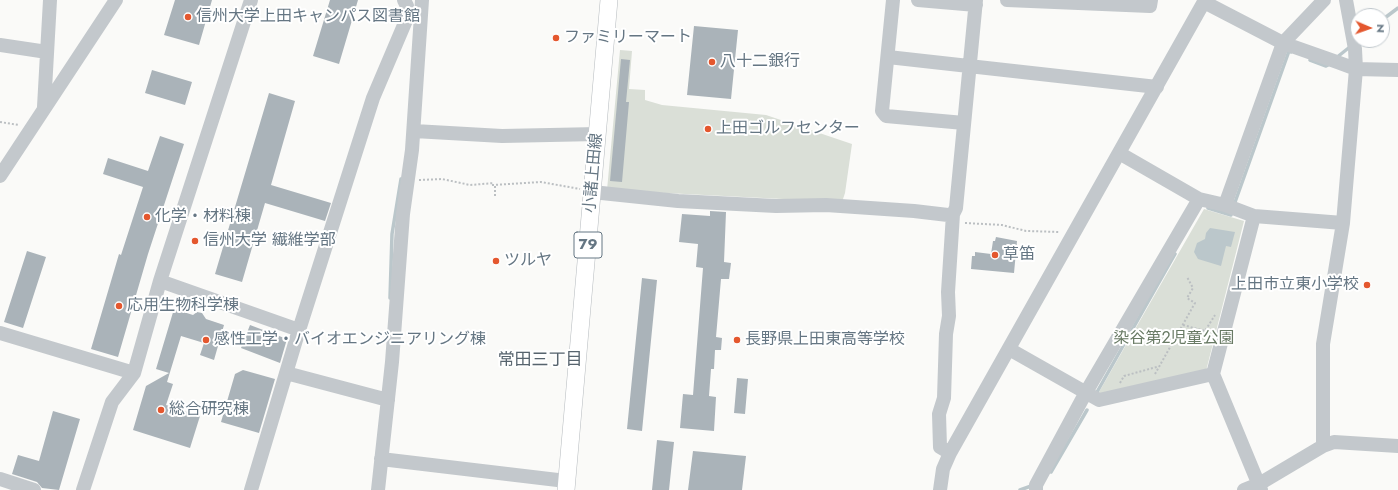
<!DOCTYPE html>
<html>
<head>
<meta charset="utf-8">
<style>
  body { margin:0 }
  #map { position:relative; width:1398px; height:490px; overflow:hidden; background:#fafaf8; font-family:Jost,sans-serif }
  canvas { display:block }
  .north { position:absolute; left:1350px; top:8px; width:40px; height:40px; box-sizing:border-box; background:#fff; border:1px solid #c1c8cd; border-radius:50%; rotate:92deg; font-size:11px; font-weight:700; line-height:16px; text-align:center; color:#657683 }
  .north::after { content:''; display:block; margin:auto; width:14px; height:18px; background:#e4572e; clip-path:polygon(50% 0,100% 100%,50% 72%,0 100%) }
</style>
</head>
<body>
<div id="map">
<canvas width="1398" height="490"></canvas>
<div class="north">N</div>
</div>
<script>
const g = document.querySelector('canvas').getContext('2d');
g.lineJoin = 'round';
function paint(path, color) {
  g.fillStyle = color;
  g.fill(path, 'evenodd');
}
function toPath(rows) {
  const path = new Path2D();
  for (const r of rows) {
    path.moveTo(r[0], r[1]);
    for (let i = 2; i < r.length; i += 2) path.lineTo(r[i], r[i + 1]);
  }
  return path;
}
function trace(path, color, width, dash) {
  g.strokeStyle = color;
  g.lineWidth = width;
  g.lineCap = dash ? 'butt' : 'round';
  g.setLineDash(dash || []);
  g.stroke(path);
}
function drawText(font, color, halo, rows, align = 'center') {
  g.font = font + ' Jost,"Noto Sans JP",sans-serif';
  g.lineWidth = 4;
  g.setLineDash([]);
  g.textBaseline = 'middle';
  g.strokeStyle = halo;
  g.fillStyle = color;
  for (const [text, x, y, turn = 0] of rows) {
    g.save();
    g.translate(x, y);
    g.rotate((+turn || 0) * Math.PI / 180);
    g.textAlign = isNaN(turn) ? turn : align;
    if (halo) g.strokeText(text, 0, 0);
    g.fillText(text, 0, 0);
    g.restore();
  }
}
const green = toPath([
  [620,50,632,51,629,89,645,90,645,100,662,105,766,115,852,144,845,193,842,202,607,190],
  [1204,209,1244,221,1206,371,1101,397,1099,392]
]);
const water = toPath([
  [1210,228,1235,232,1231,247,1226,246,1221,266,1198,259,1194,252,1197,243,1205,239,1206,233]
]);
const stream = toPath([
  [1382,20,1398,8],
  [1336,58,1351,46],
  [1310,60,1326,66,1330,64],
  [1234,205,1289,51,1291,52],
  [1208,208,1231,215,1232,211],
  [390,298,392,234,401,179],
  [1097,392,1175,254],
  [1051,472,1087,410],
  [1020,490,1034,485]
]);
const building = toPath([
  [175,0,212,0,199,45,164,35],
  [330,0,358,0,339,64,313,56],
  [694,26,738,30,731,99,687,95],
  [621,59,630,60,626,102,629,102,622,182,610,181],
  [152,70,192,82,185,105,145,93],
  [269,93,295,101,271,185,331,203,325,221,265,203,242,282,215,274],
  [160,136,184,144,148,254,118,357,91,349,119,254,121,255,143,187,103,174,108,158,148,171],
  [710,211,726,212,724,262,731,263,729,279,721,279,716,337,722,338,721,350,715,350,714,369,711,369,709,396,716,397,714,431,680,428,683,394,693,395,703,268,696,267,698,244,679,242,682,214,710,216],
  [996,237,1017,241,1014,273,971,269,972,256,975,256,975,252,991,254,993,241,995,241],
  [27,251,46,257,23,328,4,322],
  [642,278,657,280,642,431,627,429],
  [174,309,193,315,197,312,202,313,206,319,224,325,214,360,200,355,204,343,181,336,167,382,173,384,166,405,200,416,190,448,133,430,146,386,169,373,156,369],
  [250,325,287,339,280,363,241,348],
  [243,370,275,379,259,433,221,422,235,374],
  [737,378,748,379,745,414,734,413],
  [53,411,80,419,59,490,42,488,37,482,12,474,18,455,39,461],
  [657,440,674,442,669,490,652,490],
  [693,451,746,456,742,490,688,490]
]);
const path = toPath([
  [0,122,19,125],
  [419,180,442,179,470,185,494,183],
  [492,185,541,182,580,189],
  [495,196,495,185],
  [965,223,1002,225,1026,231,1060,232],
  [1183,325,1205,331,1215,315],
  [1155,374,1195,303,1187,298,1193,288,1187,277],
  [1120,383,1124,376,1160,366]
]);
const minor = toPath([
  [893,0,882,111,886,116,964,123],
  [918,0,976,5],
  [1007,0,1150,6,1151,0],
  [1204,2,1283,43,1337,62,1356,69,1398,70],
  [0,45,47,52],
  [888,57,1157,87],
  [44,107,50,0],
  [414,131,502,136,598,134],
  [1119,153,1199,199,1225,205,1254,216,1343,223],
  [0,176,116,0],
  [592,192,678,201,776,206,826,205,914,211,948,215,953,214],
  [1225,205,1283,43,1324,0],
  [1254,216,1213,374,1261,490],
  [160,281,299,330,251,490],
  [299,330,373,98,407,18,407,6,404,0],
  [0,333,134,373],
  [1009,349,1099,400,1213,374],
  [286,373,388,400],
  [1323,446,1323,344,1343,223,1356,69,1355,49,1346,0],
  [950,453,940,447,939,414,944,398,946,334,949,316,948,292,953,214,956,208,976,0],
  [381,459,566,481],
  [0,479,34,490],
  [83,490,112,402,134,373,160,281,251,0],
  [378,490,392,362,403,214,412,150,422,0],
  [940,490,943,469,950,453,1205,0],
  [1036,490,1036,485,1085,394,1199,199],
  [1244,490,1259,484,1323,446,1334,442,1398,446]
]);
const major = toPath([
  [566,490,609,0]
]);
const markers = [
  [188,17,4,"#e4572e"],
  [556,38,4,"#e4572e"],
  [712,62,4,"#e4572e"],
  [708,129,4,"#e4572e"],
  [147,217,4,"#e4572e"],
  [195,241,4,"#e4572e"],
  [995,255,4,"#e4572e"],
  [496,261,4,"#e4572e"],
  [1367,285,4,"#e4572e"],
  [119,306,4,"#e4572e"],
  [206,340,4,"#e4572e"],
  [737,340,4,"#e4572e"],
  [161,410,4,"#e4572e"]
];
const shields = [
  [588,245,28]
];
const shieldNames = [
  ["79",588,245]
];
const poiNames = [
  ["信州大学上田キャンパス図書館",196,17],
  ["ファミリーマート",564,38],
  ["八十二銀行",720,62],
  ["上田ゴルフセンター",716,129],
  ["化学・材料棟",155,217],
  ["信州大学 繊維学部",203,241],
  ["草笛",1003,255],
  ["ツルヤ",504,261],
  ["上田市立東小学校",1359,285,"right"],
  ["応用生物科学棟",127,306],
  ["感性工学・バイオエンジニアリング棟",214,340],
  ["長野県上田東高等学校",745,340],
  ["総合研究棟",169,410]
];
const streetNames = [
  ["小諸上田線",594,173,-85]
];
const parkNames = [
  ["染谷第2児童公園",1174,339]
];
const neighbourhoodNames = [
  ["常田三丁目",540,361]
];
paint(green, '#dadfd7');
paint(water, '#bbc7cb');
trace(stream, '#bbc7cb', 3.5);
paint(building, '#aab3b9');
trace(major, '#b5babe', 18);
trace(path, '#bbbfc2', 2, [2, 2]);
trace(minor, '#c3c8cc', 14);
trace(major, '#fff', 17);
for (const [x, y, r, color] of markers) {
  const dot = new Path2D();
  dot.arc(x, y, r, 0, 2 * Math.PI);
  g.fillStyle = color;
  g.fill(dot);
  trace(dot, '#fff', 1.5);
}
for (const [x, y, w] of shields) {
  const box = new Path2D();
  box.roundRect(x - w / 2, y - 13, w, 26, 3);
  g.fillStyle = '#fff';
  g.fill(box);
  trace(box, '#657683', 1);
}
drawText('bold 15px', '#657683', null, shieldNames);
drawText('16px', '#657683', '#fff', poiNames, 'left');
drawText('16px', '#657683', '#fff', streetNames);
drawText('16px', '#687a64', '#fff', parkNames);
drawText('17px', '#57646e', '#fff', neighbourhoodNames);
</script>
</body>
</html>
